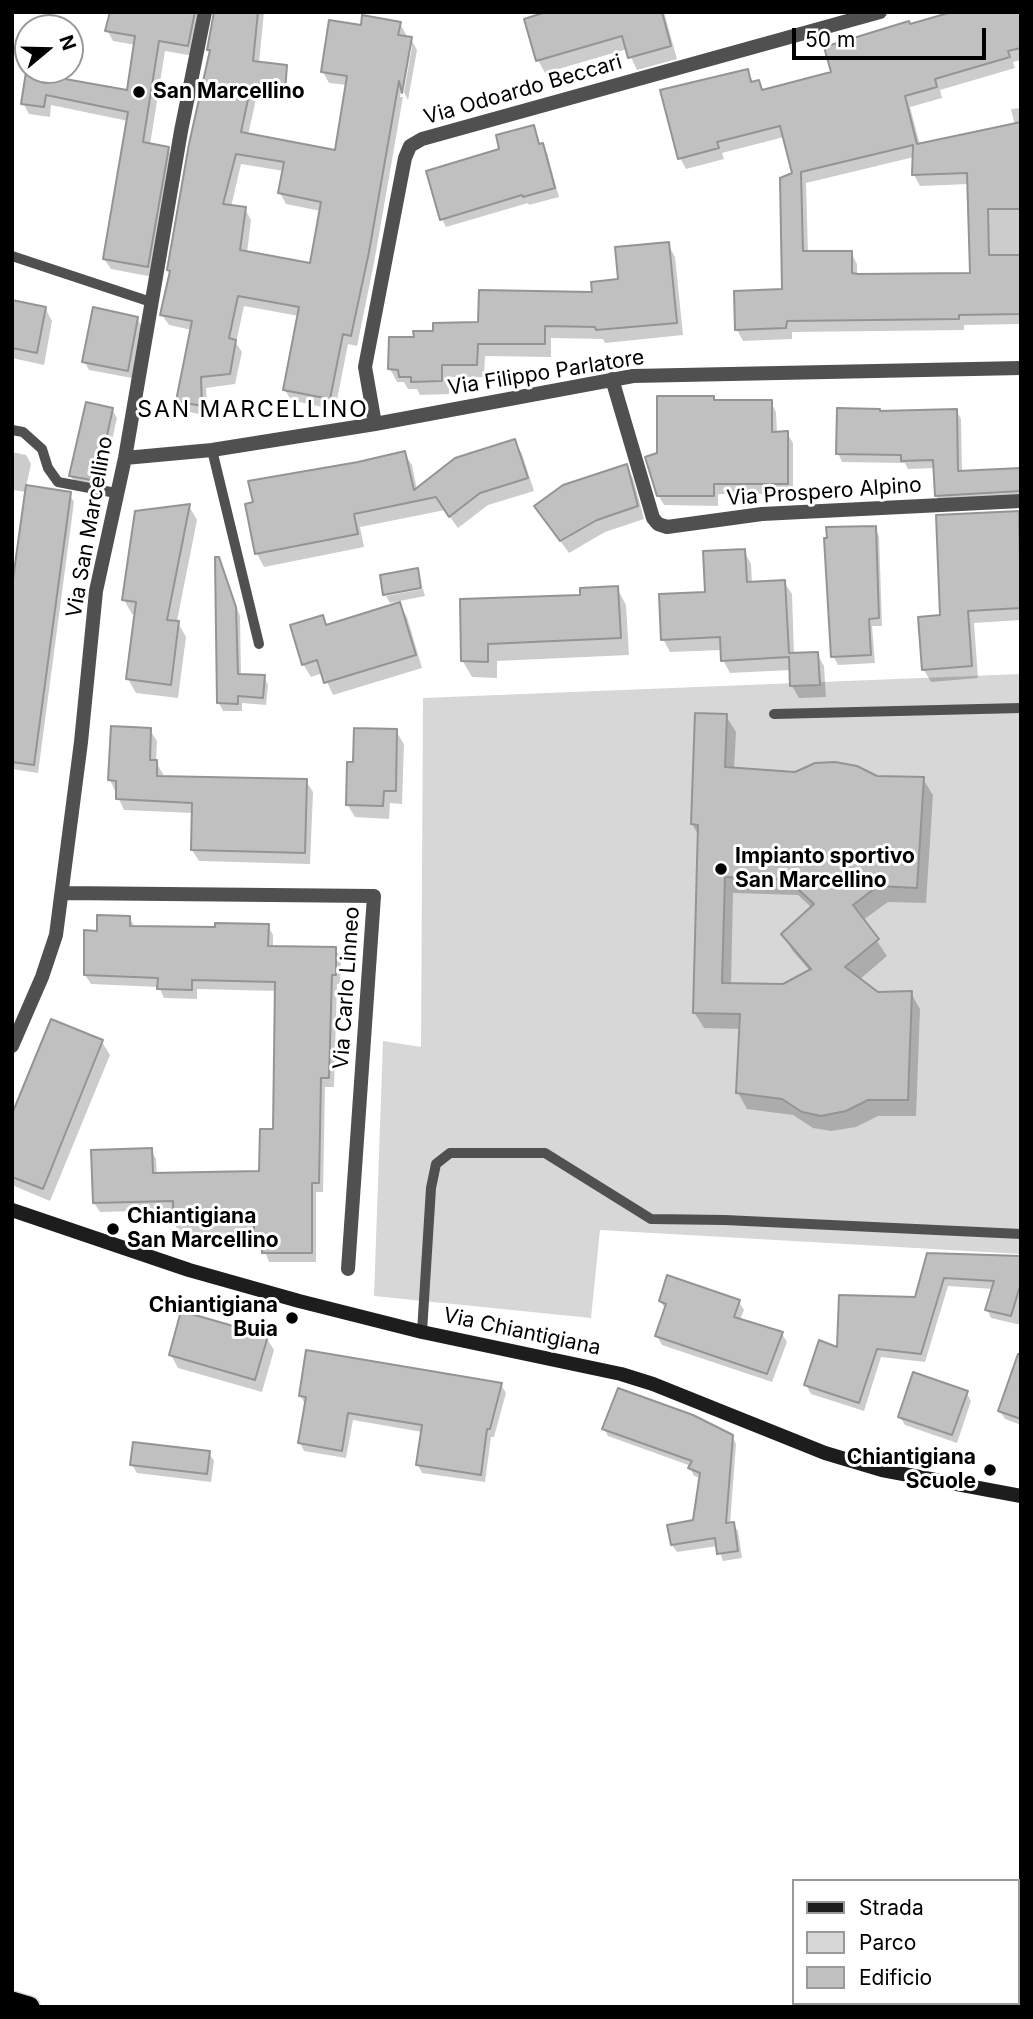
<!DOCTYPE html>
<html>
<head>
<meta charset="utf-8">
<style>
  body { margin:0 }
  #map { position:relative; width:1033px; height:2019px; overflow:hidden; background:#fff; font-family:Inter,sans-serif }
  canvas { display:block }
  .frame { position:absolute; inset:0; border:14px solid #000; pointer-events:none }
  .legend { position:absolute; left:792px; top:1879px; width:228px; height:126px; box-sizing:border-box; background:#fff; border:2px solid #999; margin:0; padding:9px 12px; list-style:none; font-size:21px; color:#000 }
  .legend li { display:flex; align-items:center; gap:14px; height:35px }
  .legend b { width:35px; border:2px solid #999 }
  .north { position:absolute; left:14px; top:14px; width:70px; height:70px; box-sizing:border-box; background:#fff; border:2px solid #999; border-radius:50%; rotate:71deg; font-size:19px; font-weight:700; line-height:28px; text-align:center; color:#000 }
  .north::after { content:''; display:block; margin:auto; width:24px; height:32px; background:#000; clip-path:polygon(50% 0,100% 100%,50% 72%,0 100%) }
  .scale { position:absolute; left:792px; top:28px; width:194px; height:32px; box-sizing:border-box; border:4px solid #000; border-top:0; padding-left:9px; font-size:21px; line-height:24px; white-space:nowrap; color:#000; -webkit-text-stroke:5px #fff; paint-order:stroke }
</style>
</head>
<body>
<div id="map">
<canvas width="1033" height="2019"></canvas>
<div class="frame"></div>
<ul class="legend">
<li><b style="height:9px;background:#1d1d1d"></b>Strada</li>
<li><b style="height:19px;background:#d7d7d7"></b>Parco</li>
<li><b style="height:19px;background:#c0c0c0"></b>Edificio</li>
</ul>
<div class="north">N</div>
<div class="scale">50 m</div>
</div>
<script>
const g = document.querySelector('canvas').getContext('2d');
g.lineJoin = 'round';
function paint(path, color) {
  g.fillStyle = color;
  g.fill(path, 'evenodd');
}
function toPath(rows) {
  const path = new Path2D();
  for (const r of rows) {
    path.moveTo(r[0], r[1]);
    for (let i = 2; i < r.length; i += 2) path.lineTo(r[i], r[i + 1]);
  }
  return path;
}
function trace(path, color, width, dash) {
  g.strokeStyle = color;
  g.lineWidth = width;
  g.lineCap = dash ? 'butt' : 'round';
  g.setLineDash(dash || []);
  g.stroke(path);
}
function drawText(font, color, halo, rows, align = 'center') {
  g.font = font + ' Inter,sans-serif';
  g.lineWidth = 6;
  g.setLineDash([]);
  g.textBaseline = 'middle';
  g.strokeStyle = halo;
  g.fillStyle = color;
  for (const [text, x, y, turn = 0] of rows) {
    g.save();
    g.translate(x, y);
    g.rotate((+turn || 0) * Math.PI / 180);
    g.textAlign = isNaN(turn) ? turn : align;
    if (halo) g.strokeText(text, 0, 0);
    g.fillText(text, 0, 0);
    g.restore();
  }
}
const green = toPath([
  [1021,674,1021,1254,600,1230,591,1318,374,1296,383,1041,421,1047,423,698]
]);
const shadow = toPath([
  [112,12,264,12,255,104,248,135,336,152,347,85,329,83,323,72,362,27,400,24,406,34,405,38,411,39,417,50,408,100,404,92,412,46,409,46,400,97,403,97,374,263,357,346,348,344,335,410,291,400,285,390,299,316,244,306,236,343,242,352,235,384,206,388,208,416,185,411,178,400,192,330,169,325,162,315,171,274,169,270,211,54,209,50,216,14,213,13,203,17,194,56,165,51,150,145,167,148,174,159,153,277,111,269,104,259,128,121,51,105,50,117,29,114,23,103,27,74,128,92,136,45,113,41,107,30],
  [241,164,284,171,280,193,286,204,321,211,311,265,247,253,251,220,245,209,231,207],
  [553,12,664,12,677,59,637,70,627,49,545,73,538,60],
  [1021,12,1021,60,1013,62,1015,68,940,90,942,98,910,107,920,145,1015,125,1011,109,1021,108,1021,324,964,325,964,330,792,332,792,339,743,341,737,330,784,290,795,174,784,137,722,153,724,159,686,169,680,158,747,71,754,83,758,82,764,91,833,73],
  [914,157,914,175,920,186,969,184,971,274,857,275,857,264,851,252,808,253,806,183],
  [533,127,540,145,547,153,559,197,529,205,528,203,446,227,442,219,502,150],
  [668,244,675,257,683,335,605,343,603,339,551,338,551,357,485,356,484,377,449,377,449,394,420,395,417,389,408,389,404,382,397,382,390,369,416,338,594,293,620,281],
  [12,302,45,308,52,321,44,365,12,358],
  [137,318,142,327,132,378,89,370,84,361],
  [713,398,715,402,771,402,776,412,777,433,787,433,793,443,793,494,718,494,718,506,664,505,658,495,659,454],
  [112,409,117,418,101,489,76,484,71,476],
  [956,410,961,419,962,473,1021,470,1021,500,941,504,936,495,935,468,908,469,905,463,842,462,838,453,880,413],
  [514,441,522,454,534,491,488,505,458,528,445,510,360,527,364,547,264,567,257,554,247,505,359,464,404,453,412,465,417,490],
  [12,452,26,455,31,464,26,487,69,494,74,502,38,773,12,769,12,599,27,492,12,490],
  [626,466,633,478,644,519,605,532,569,553,544,519],
  [189,506,197,520,177,621,186,637,178,698,136,693,128,679,136,614,132,614,124,600],
  [1018,513,1021,516,1021,620,974,623,978,678,931,682,924,670,942,617],
  [875,528,879,536,882,626,872,626,875,663,838,665,833,656],
  [744,551,751,564,752,583,784,582,792,594,794,655,817,654,824,666,826,697,799,698,792,686,791,670,730,673,723,660,722,650,670,652,663,639],
  [218,558,240,616,241,676,264,677,268,685,266,705,242,703,242,711,223,711,219,703],
  [617,588,626,605,629,655,497,661,497,678,472,677,462,660,461,601,582,597],
  [423,589,425,596,390,603,386,596],
  [399,604,407,617,422,668,333,695,323,673,311,677,303,664,322,617,328,627],
  [726,716,736,732,734,769,923,779,933,795,926,903,888,902,863,920,887,956,859,980,878,994,911,993,920,1009,916,1116,878,1116,856,1127,831,1131,813,1128,793,1115,747,1109,738,1093,741,1029,704,1028,694,1012,699,836,692,824],
  [733,893,798,895,812,908,783,934,792,950,810,971,783,986,731,985],
  [150,730,157,741,156,762,163,774,163,778,306,781,313,792,310,864,199,861,192,850,194,813,124,810,110,780],
  [396,731,404,744,402,804,390,803,389,819,355,817,347,804,354,764],
  [129,917,135,927,216,929,268,926,273,935,273,948,335,949,341,958,340,984,337,984,334,1087,325,1087,323,1192,316,1192,316,1262,269,1262,264,1249,262,1249,256,1239,256,1233,180,1234,175,1225,175,1210,100,1212,94,1203,151,1150,156,1159,157,1175,261,1172,275,1131,277,991,197,989,197,999,164,998,159,987,91,984,85,975,98,932],
  [102,1042,110,1055,50,1201,12,1185,12,1119],
  [928,1254,1021,1258,1021,1325,991,1318,987,1309,993,1289,948,1286,925,1362,881,1357,864,1411,811,1394,806,1385,839,1349,916,1298],
  [660,1301,739,1302,744,1310,740,1320,782,1334,787,1342,772,1382,662,1345,657,1336,666,1310],
  [266,1337,274,1350,262,1392,178,1368,171,1355],
  [1021,1351,1021,1425,1005,1419,1000,1411],
  [501,1385,506,1393,494,1437,491,1437,485,1482,422,1473,418,1465,422,1432,353,1420,346,1458,304,1451,300,1443,305,1404,300,1395],
  [966,1392,971,1401,957,1443,905,1425,900,1417],
  [604,1429,732,1436,736,1444,730,1524,733,1524,738,1531,742,1558,723,1561,718,1546,677,1552,672,1545,669,1526,695,1522,701,1478,694,1476,690,1468,691,1466,608,1436],
  [209,1453,214,1461,211,1482,137,1473,132,1465]
]);
const building = toPath([
  [110,12,195,12,188,46,159,41,143,142,169,147,148,267,103,259,128,112,46,95,44,107,21,104,26,72,127,90,135,36,105,31,110,12],
  [214,12,258,12,253,61,287,65,285,92,250,90,241,132,335,150,347,76,321,72,329,20,361,25,362,15,401,22,398,35,412,37,402,93,399,81,369,252,351,336,343,334,330,399,283,390,299,307,238,296,229,338,236,340,230,374,201,377,202,406,176,401,192,321,160,315,170,271,167,270,189,144,210,50,207,50,214,12],
  [236,154,284,162,278,193,321,202,310,263,240,250,246,207,223,204,236,154],
  [546,12,662,12,671,46,628,58,622,36,536,61,524,19,546,12],
  [952,12,1021,12,1021,48,1008,51,1010,57,935,79,937,87,905,96,917,144,1021,122,1021,209,988,209,989,255,1021,255,1021,314,959,315,959,319,787,321,786,328,735,330,734,291,782,289,780,178,792,173,780,126,717,142,719,148,678,159,660,90,748,69,751,82,759,80,762,90,831,72,824,47,909,21,910,24,952,12],
  [913,145,912,175,967,173,970,273,858,274,852,273,852,251,803,251,801,172,913,145],
  [534,125,539,144,543,143,555,188,523,197,522,195,440,220,426,171,499,149,496,135,534,125],
  [669,242,677,323,596,330,595,327,545,326,545,344,478,344,477,365,442,365,442,381,411,382,411,377,399,377,398,370,388,369,389,337,414,337,413,331,433,331,433,323,478,322,479,290,592,292,591,282,618,279,615,247,669,242],
  [12,300,46,307,37,353,12,348,12,300],
  [93,307,138,317,128,371,82,362,93,307],
  [657,396,714,396,714,400,772,400,772,432,788,431,788,484,714,484,714,496,657,496,645,457,657,453,657,396],
  [86,402,113,408,97,481,69,476,86,402],
  [837,408,880,409,880,411,957,409,958,471,1021,468,1021,491,935,496,933,460,901,461,901,455,836,454,837,408],
  [515,439,528,478,480,493,449,517,436,497,354,514,358,534,255,554,245,504,253,502,248,481,358,462,405,451,414,490,455,458,515,439],
  [627,464,638,506,597,520,560,541,534,506,563,485,627,464],
  [26,485,71,492,34,765,12,762,12,586,26,485],
  [190,504,167,620,179,621,171,685,126,679,136,602,122,600,135,511,190,504],
  [1019,511,1021,608,968,611,972,666,922,670,918,617,940,615,936,515,1019,511],
  [876,526,879,618,869,619,871,655,831,657,824,538,827,538,826,527,876,526],
  [745,549,747,582,785,580,789,653,818,652,820,685,790,686,789,657,721,661,720,637,661,640,659,594,705,592,703,551,745,549],
  [215,557,219,557,236,607,238,674,265,675,263,698,238,696,238,704,217,703,215,557],
  [418,568,421,588,383,595,380,575,418,568],
  [618,586,621,638,488,644,488,662,461,661,460,599,580,595,580,588,618,586],
  [400,602,416,655,324,683,317,660,302,665,290,625,323,615,326,625,400,602],
  [695,713,727,714,725,767,795,772,815,763,835,762,857,766,877,776,924,777,917,888,878,886,853,905,879,939,845,967,878,992,912,991,908,1100,868,1100,846,1111,821,1116,802,1112,782,1099,736,1093,740,1014,693,1013,698,825,691,824,695,713],
  [725,877,787,879,814,904,781,934,811,969,783,984,722,983,725,877],
  [111,726,151,728,150,760,157,760,157,776,307,779,305,853,191,850,192,803,116,799,116,781,108,780,111,726],
  [354,728,397,729,396,791,384,791,383,806,346,805,347,762,353,762,354,728],
  [97,915,130,916,130,926,215,927,215,923,269,924,268,946,336,947,336,975,332,975,329,1078,321,1078,319,1183,312,1183,312,1253,262,1253,262,1240,254,1240,254,1224,173,1225,173,1201,93,1203,91,1150,152,1148,153,1173,259,1171,260,1129,273,1129,275,982,192,980,192,990,157,989,158,978,84,975,84,930,97,931,97,915],
  [51,1019,103,1040,43,1189,12,1177,12,1114,51,1019],
  [927,1253,1021,1256,1021,1283,1011,1316,985,1310,994,1281,944,1278,921,1354,877,1349,859,1403,804,1385,819,1340,837,1347,839,1295,915,1297,927,1253],
  [667,1275,740,1300,734,1317,783,1332,767,1374,655,1336,666,1304,659,1301,667,1275],
  [181,1311,268,1336,255,1380,169,1355,181,1311],
  [306,1350,502,1383,490,1429,487,1429,481,1475,416,1465,422,1425,348,1413,342,1451,298,1443,306,1397,299,1396,306,1350],
  [1018,1354,1021,1355,1021,1419,998,1411,1018,1354],
  [913,1372,968,1391,952,1435,898,1417,913,1372],
  [618,1388,693,1415,733,1435,726,1523,734,1522,738,1551,717,1554,715,1538,671,1545,667,1525,693,1520,700,1473,688,1468,692,1461,602,1429,618,1388],
  [133,1442,210,1451,207,1474,130,1465,133,1442]
]);
const lane = toPath([
  [12,256,151,302],
  [12,430,23,432,42,449,48,468,58,482,116,493],
  [212,450,259,644],
  [774,714,1021,708],
  [422,1332,431,1188,436,1164,450,1153,545,1153,651,1219,725,1220,1021,1234]
]);
const street = toPath([
  [612,379,653,518,658,524,667,527,762,514,1021,501],
  [375,424,365,367,405,158,410,146,422,139,880,12],
  [125,458,212,450,375,424,633,376,1021,368],
  [62,893,374,896,348,1269],
  [12,1046,42,977,56,935,81,742,96,591,125,458,181,131,205,12]
]);
const secondary = toPath([
  [12,1210,189,1270,299,1301,422,1332,621,1374,653,1384,825,1453,882,1470,1021,1496]
]);
const highway = toPath([
  [12,2002,29,2007]
]);
const markers = [
  [139,92,7,"#000"],
  [721,869,7,"#000"],
  [113,1229,7,"#000"],
  [292,1318,7,"#000"],
  [990,1470,7,"#000"]
];
const streetNames = [
  ["Via Odoardo Beccari",523,90,-16],
  ["Via Filippo Parlatore",546,373,-9],
  ["Via Prospero Alpino",824,492,-4],
  ["Via San Marcellino",90,527,-80],
  ["Via Carlo Linneo",347,988,-86],
  ["Via Chiantigiana",522,1332,12]
];
const poiNames = [
  ["San Marcellino",153,92],
  ["Impianto sportivo",735,857],
  ["San Marcellino",735,881],
  ["Chiantigiana",127,1217],
  ["San Marcellino",127,1241],
  ["Chiantigiana",278,1306,"right"],
  ["Buia",278,1330,"right"],
  ["Chiantigiana",976,1458,"right"],
  ["Scuole",976,1482,"right"]
];
const neighbourhoodNames = [
  ["SAN MARCELLINO",253,410]
];
paint(green, '#d7d7d7');
paint(shadow, '#0003');
paint(building, '#c0c0c0');
trace(building, '#949494', 2);
trace(highway, '#dbdbdb', 24);
trace(lane, '#505050', 10);
trace(street, '#505050', 14);
trace(secondary, '#1d1d1d', 14);
trace(highway, '#000', 21);
for (const [x, y, r, color] of markers) {
  const dot = new Path2D();
  dot.arc(x, y, r, 0, 2 * Math.PI);
  g.fillStyle = color;
  g.fill(dot);
  trace(dot, '#fff', 2.5);
}
drawText('21px', '#000', '#fff', streetNames);
drawText('bold 21px', '#000', '#fff', poiNames, 'left');
g.letterSpacing = '2px';
drawText('23px', '#000', '#fff', neighbourhoodNames);
g.letterSpacing = '0px';
</script>
</body>
</html>
